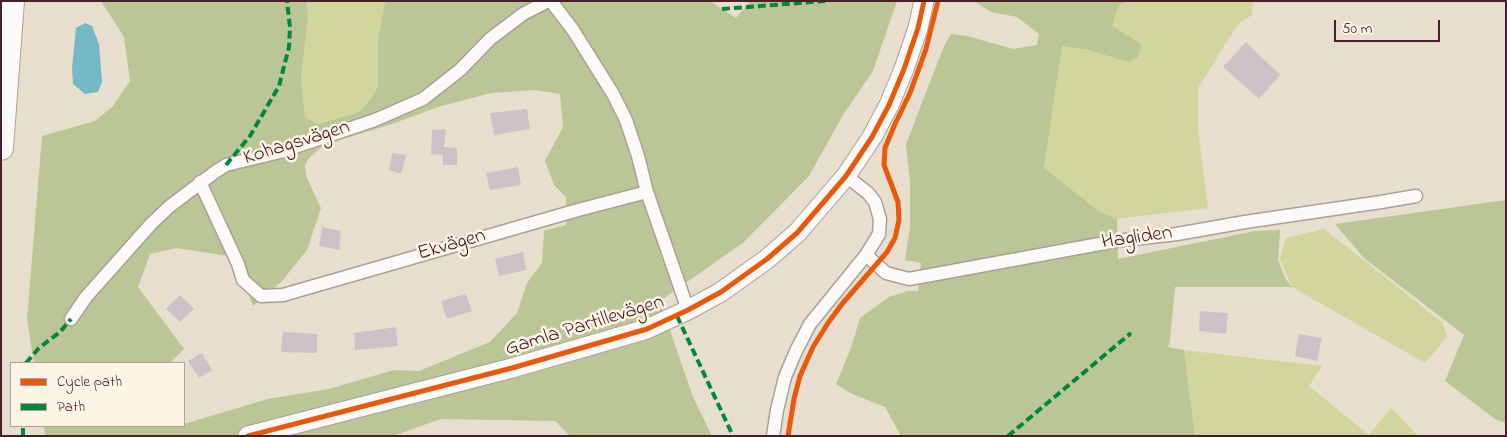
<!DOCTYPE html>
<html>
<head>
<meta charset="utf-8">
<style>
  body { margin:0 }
  #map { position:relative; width:1507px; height:437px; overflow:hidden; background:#e8dece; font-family:"Indie Flower",sans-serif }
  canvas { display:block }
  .frame { position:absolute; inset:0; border:2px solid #4a1f2b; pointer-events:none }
  .legend { position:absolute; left:10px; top:362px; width:175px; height:65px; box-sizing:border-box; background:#fcf5e5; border:1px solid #b59f9b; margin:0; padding:6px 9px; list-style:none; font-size:15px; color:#4a1f2b }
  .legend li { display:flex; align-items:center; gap:10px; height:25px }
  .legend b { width:25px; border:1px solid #b59f9b }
  .scale { position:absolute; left:1334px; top:20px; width:106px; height:22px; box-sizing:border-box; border:2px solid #4a1f2b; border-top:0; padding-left:6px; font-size:15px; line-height:18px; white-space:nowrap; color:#4a1f2b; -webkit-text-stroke:4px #fcf5e5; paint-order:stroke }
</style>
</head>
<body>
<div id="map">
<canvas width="1507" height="437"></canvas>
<div class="frame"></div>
<ul class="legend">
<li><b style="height:6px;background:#e8590c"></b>Cycle path</li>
<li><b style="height:6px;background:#00873e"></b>Path</li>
</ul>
<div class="scale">50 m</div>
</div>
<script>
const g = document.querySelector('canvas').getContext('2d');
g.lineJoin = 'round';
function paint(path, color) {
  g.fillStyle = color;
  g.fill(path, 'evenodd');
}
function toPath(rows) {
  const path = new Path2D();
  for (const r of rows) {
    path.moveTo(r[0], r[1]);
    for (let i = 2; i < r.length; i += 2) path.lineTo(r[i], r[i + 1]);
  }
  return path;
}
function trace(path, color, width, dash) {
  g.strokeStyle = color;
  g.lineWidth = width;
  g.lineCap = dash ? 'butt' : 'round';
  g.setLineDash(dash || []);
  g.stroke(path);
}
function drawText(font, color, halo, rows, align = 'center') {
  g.font = font + ' "Indie Flower",sans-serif';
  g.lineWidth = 5;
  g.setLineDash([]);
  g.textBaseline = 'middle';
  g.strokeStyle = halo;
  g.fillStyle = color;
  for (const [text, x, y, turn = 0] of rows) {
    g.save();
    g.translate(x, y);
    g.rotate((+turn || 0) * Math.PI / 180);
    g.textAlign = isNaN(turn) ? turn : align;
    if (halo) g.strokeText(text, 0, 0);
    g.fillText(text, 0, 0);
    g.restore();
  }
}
const green = toPath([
  [306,1,385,1,378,41,378,87,369,101,359,112,319,124,305,119,301,78,308,17],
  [1127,1,1253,1,1252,15,1238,24,1198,88,1198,130,1208,208,1117,219,1099,211,1044,168,1062,45,1088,50,1112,26,1119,5],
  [1324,229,1443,323,1447,337,1425,363,1292,287,1280,259,1286,238],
  [1184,350,1322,366,1309,386,1369,435,1391,408,1418,436,1195,436]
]);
const forest = toPath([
  [101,1,306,1,308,17,301,78,305,118,319,124,359,112,369,101,378,87,378,41,385,1,710,1,736,18,750,1,897,1,873,71,843,115,809,176,744,242,660,301,693,397,712,436,570,436,555,421,441,419,393,436,45,436,44,426,184,426,184,424,268,399,329,389,394,370,419,371,490,342,517,313,527,283,542,263,544,231,566,225,566,197,554,185,545,161,563,127,560,94,534,90,491,93,438,107,392,124,324,145,309,158,305,165,306,176,321,208,307,250,282,281,253,306,235,257,176,248,150,254,138,287,184,349,170,363,34,363,27,319,42,136,95,121,113,106,130,81,124,37],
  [974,1,1127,1,1119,5,1112,26,1141,44,1138,57,1129,62,1088,50,1062,46,1044,168,1099,211,1117,219,1118,259,1255,231,1280,230,1278,260,1285,278,1292,287,1175,287,1170,341,1168,347,1184,350,1195,436,901,436,885,407,850,393,836,384,851,348,860,318,889,297,908,291,918,291,921,263,905,260,910,227,910,182,906,144,944,46,951,34,967,36,1013,49,1037,45,1039,34,1017,17,991,12],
  [1506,200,1506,423,1495,419,1445,381,1464,335,1364,258,1335,224]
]);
const water = toPath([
  [85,23,92,26,99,44,102,82,98,92,85,94,73,84,72,68,76,28]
]);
const building = toPath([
  [1246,42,1280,75,1259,99,1223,67],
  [527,109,530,129,494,135,490,113],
  [446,129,444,147,457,148,457,165,443,165,443,155,431,154,432,130],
  [392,153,406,155,401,174,389,170],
  [518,167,521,185,490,190,486,173],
  [322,227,341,231,339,250,319,246],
  [523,252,526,270,499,276,495,259],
  [466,294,472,311,447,319,441,301],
  [180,295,194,309,180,322,166,309],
  [1200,311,1228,313,1226,334,1199,331],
  [396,327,398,346,355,350,354,333],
  [283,332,317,334,317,353,281,352],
  [1299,334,1322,338,1317,361,1295,356],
  [202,353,212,370,199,378,188,361]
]);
const street = toPath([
  [551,1,573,30,613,94,626,120,638,156,647,192,688,310],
  [200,182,238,264,243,280,261,296,283,295,578,210,647,192],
  [866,255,886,273,909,279,1116,241,1177,234,1245,222,1381,202,1416,196],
  [71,319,86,297,151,224,170,206,215,172,226,165,280,152,375,120,423,99,460,70,490,39,523,14,548,1],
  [773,436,777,410,785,377,796,351,810,324,866,255,879,234,880,219,875,202,868,193,846,176]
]);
const secondary = toPath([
  [248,436,512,368,647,329,688,310,721,292,767,259,797,233,846,176,872,137,889,105,904,69,918,28,924,1]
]);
const highway = toPath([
  [1,148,12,1]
]);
const quiet = toPath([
  [722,9,825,1],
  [226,165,250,136,279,86,289,47,290,27,287,1],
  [677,316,733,436],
  [26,363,39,348,60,332,71,319],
  [23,436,23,426],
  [1008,436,1131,333]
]);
const cycleway = toPath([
  [248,436,512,368,647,329,688,310,721,292,767,259,797,233,846,176,872,137,889,105,904,69,918,28,924,1],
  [788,436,794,399,800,376,813,347,828,323,842,304,887,252,895,238,899,220,898,202,884,165,885,148,895,124,910,93,926,49,938,1]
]);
const streetNames = [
  ["Kohagsvägen",297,144,-17],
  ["Hagliden",1137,239,-8],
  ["Ekvägen",452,246,-16],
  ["Gamla Partillevägen",585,327,-17]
];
paint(green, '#d0d69c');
paint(forest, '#bac695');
paint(water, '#74bac6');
paint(building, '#cec2c9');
trace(street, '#aba098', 15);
trace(secondary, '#aba098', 21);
trace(highway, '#aba098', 26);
trace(street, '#fcfaf8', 12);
trace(secondary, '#fcfaf8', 19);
trace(highway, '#fcfaf8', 24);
trace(quiet, '#00873e', 4, [8, 4]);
trace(cycleway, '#e8590c', 5);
drawText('21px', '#4a1f2b', '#fcf5e5', streetNames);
</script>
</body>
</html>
